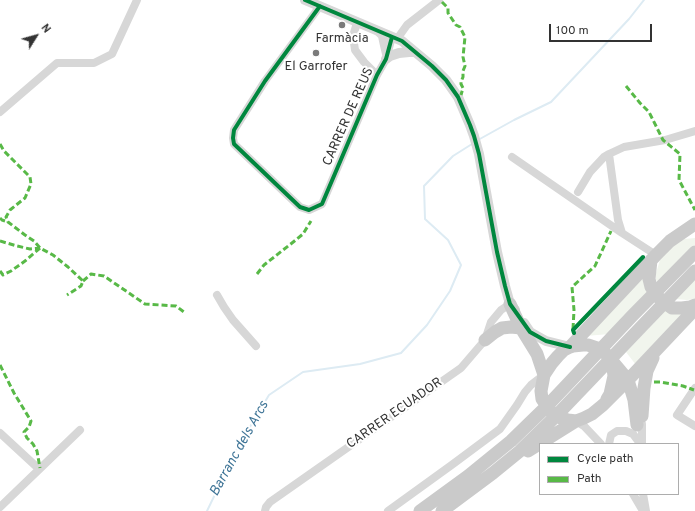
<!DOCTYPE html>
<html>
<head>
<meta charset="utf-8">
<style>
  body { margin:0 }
  #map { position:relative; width:695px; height:511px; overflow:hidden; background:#fff; font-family:Overpass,sans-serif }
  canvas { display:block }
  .legend { position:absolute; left:539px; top:443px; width:140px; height:52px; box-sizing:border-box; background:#fff; border:1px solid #adadad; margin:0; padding:5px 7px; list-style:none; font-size:12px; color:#333 }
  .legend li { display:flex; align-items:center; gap:8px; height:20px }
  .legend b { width:20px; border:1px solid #adadad }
  .north { position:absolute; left:16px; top:16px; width:40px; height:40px; -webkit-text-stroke:3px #fff; paint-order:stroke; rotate:53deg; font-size:11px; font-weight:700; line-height:16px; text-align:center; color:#333 }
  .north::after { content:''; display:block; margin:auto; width:14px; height:18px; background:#333; clip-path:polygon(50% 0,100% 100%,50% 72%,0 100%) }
  .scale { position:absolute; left:549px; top:24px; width:103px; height:18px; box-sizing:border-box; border:2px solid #333; border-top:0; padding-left:5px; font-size:12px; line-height:14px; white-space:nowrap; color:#333; -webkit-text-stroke:3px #fff; paint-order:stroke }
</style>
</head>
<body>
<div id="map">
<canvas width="695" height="511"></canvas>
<ul class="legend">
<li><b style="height:5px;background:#00873e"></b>Cycle path</li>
<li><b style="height:5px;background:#58b947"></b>Path</li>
</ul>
<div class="north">N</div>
<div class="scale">100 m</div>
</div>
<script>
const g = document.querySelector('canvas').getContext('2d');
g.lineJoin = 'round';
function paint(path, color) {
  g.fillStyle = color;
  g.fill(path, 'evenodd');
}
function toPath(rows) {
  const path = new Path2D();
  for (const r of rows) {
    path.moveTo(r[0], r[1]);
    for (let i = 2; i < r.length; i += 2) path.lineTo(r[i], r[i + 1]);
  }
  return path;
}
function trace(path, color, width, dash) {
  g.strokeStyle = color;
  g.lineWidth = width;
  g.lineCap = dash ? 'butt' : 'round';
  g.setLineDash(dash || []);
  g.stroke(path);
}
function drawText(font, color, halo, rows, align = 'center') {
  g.font = font + ' Overpass,sans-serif';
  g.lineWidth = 4;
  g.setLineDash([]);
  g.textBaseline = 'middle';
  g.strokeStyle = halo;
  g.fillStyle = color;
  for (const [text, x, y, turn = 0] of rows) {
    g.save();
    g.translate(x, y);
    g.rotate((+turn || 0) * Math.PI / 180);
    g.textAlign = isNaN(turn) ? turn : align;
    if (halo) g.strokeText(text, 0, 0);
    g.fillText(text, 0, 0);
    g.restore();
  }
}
const green = toPath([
  [695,238,695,245,658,282,656,280,656,273,660,260,664,252,684,239],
  [644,274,649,294,610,334,585,336],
  [695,279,695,299,687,300,676,299],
  [666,310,685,313,636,365,626,352]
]);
const stream = toPath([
  [478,140,514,120,551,102,629,19,644,0],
  [207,511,238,447,269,395,303,372,360,364,401,353,427,325,450,291,461,265,448,240,425,219,424,186,453,156,472,144]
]);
const minor = toPath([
  [320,6,265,81,234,130,233,138,234,144,300,207,309,210,322,204,377,75,386,59,392,37],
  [357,23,353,36,355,50,364,62,377,75],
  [377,31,382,36,383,41,386,54],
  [397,39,407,25,439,0],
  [0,112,57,63,94,63,112,54,137,0],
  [609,154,618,220,622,233],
  [512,157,622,233,656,255],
  [578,192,590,172,604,157,609,154,624,147,665,140,695,131],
  [217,295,224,307,233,320,256,346],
  [695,388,677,415,695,426],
  [576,421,584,426,601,444],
  [0,433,39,469],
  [609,444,611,435,617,431,626,431,633,434,639,442],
  [642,444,642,424],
  [633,494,643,511],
  [643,494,646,511],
  [0,507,80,430],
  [265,511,266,507,270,502,461,368,485,340,491,322,501,310,510,304],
  [388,511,453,464,500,429,517,405,525,392,531,385,544,375]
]);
const tertiary = toPath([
  [305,0,402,41,432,66,446,80,458,97,470,125,474,136,479,154,497,252,505,286,510,304,515,310],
  [386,59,390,56,399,53,409,52,415,52],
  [524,323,530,332,537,336,546,341,570,347]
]);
const primary = toPath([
  [651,260,649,279,651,287,655,293,659,298,672,308,682,308,690,307,695,305],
  [510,304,521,328,537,354,544,375],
  [485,340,495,332,502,328,511,327,521,328],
  [570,347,656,255,670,241,695,224],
  [607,399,610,394,614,376,613,368,611,361],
  [642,416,644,388,647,371,653,358],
  [637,425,634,400,628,380,607,355,600,349,588,345,583,345,573,346,570,347,564,350,558,356,552,363,544,375,541,391,542,399,550,411,561,418,568,420,576,421,584,418,592,414,603,405,628,380,695,309],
  [528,451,576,421],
  [420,511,468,476,511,441,546,407,633,315,695,252],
  [442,511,493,473,520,451,556,416,643,325,695,271]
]);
const quiet = toPath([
  [442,2,448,8,448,13,456,25,460,27,465,37,463,57,465,66,463,71,463,77,461,82,461,84,463,88,461,95],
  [626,86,640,103,649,112,663,140,680,154,679,180,695,210],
  [0,144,4,151,30,177,31,184,25,198,10,210,6,217,8,222,25,235,34,241,40,248,53,255,68,267,83,281,81,286,67,295],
  [0,218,2,220,8,222],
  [0,241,17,246,30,249,40,248],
  [0,271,3,275,11,271,25,261,40,248],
  [257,274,264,265,292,243,303,234,311,221],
  [83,281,91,274,104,276,145,304,176,306,184,312],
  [573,329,574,310,572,287,595,266,611,231],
  [0,365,14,393,31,421,29,427,24,432,27,438,33,444,37,451,40,468],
  [654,382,660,382,683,386,694,390]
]);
const cycleway = toPath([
  [305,0,402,41,432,66,446,80,458,97,470,125,474,136,479,154,497,252,505,286,510,304,530,332,546,341,570,347],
  [320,6,265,81,234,130,233,138,234,144,300,207,309,210,322,204,377,75,386,59,392,37],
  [574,333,573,330,643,257]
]);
const markers = [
  [342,25,4,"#7a7a7a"],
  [316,53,4,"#7a7a7a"]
];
const poiNames = [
  ["Farmàcia",342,39],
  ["El Garrofer",316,67]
];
const streetNames = [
  ["CARRER DE REUS",349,117,-66],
  ["CARRER ECUADOR",395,414,-35]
];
const waterNames = [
  ["Barranc dels Arcs",240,449,-61]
];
paint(green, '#f1f5ed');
trace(stream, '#ddebf3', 2);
trace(minor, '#d7d7d7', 8);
trace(tertiary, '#d7d7d7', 10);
trace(primary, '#cacaca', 13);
trace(quiet, '#58b947', 3, [6, 3]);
trace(cycleway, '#00873e', 4);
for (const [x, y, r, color] of markers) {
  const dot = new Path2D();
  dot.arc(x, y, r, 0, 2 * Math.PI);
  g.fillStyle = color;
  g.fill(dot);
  trace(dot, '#fff', 1.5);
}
drawText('13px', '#333', '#fff', poiNames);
drawText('13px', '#333', '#fff', streetNames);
drawText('italic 14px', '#3f7597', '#fff', waterNames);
</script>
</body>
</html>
